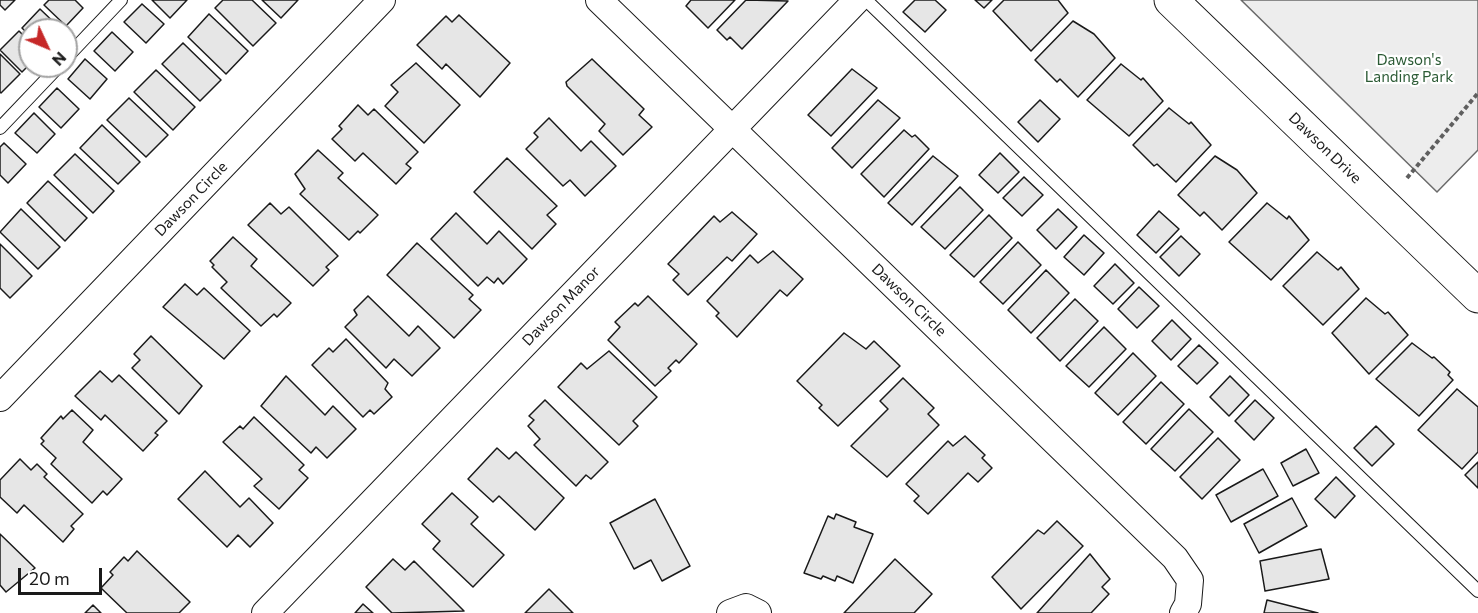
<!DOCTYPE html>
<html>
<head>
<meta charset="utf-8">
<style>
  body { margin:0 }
  #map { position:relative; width:1478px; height:613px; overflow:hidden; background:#fff; font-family:Commissioner,sans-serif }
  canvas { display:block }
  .north { position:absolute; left:18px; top:18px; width:60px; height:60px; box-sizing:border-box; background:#fff; border:2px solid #a3a3a3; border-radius:50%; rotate:134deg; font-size:16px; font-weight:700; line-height:24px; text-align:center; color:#1a1a1a }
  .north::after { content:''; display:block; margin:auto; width:21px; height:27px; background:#c62828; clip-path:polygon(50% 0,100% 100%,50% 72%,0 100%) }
  .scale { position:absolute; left:18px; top:568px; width:84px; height:27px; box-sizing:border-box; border:3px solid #1a1a1a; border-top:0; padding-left:8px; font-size:18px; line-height:21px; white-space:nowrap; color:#1a1a1a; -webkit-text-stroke:4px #fff; paint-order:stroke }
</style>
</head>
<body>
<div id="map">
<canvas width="1478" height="613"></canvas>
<div class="north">N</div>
<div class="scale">20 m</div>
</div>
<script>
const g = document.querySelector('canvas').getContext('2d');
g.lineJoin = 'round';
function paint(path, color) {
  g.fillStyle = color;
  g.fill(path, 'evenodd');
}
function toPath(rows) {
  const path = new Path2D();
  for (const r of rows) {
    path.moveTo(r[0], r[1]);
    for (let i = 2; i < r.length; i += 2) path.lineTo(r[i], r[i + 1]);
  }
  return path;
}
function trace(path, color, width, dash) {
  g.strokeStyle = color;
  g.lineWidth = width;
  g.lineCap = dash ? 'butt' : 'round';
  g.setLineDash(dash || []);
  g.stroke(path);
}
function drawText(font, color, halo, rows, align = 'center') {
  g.font = font + ' Commissioner,sans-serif';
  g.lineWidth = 4.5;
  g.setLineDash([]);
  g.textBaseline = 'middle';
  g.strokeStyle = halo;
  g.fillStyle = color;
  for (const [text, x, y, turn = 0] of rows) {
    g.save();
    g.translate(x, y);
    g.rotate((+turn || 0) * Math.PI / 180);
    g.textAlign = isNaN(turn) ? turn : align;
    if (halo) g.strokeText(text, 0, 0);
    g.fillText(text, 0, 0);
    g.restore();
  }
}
const built = toPath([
  [1241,0,1478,0,1478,150,1437,192,1241,0]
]);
const building = toPath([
  [0,0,15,0,5,10,0,5,0,0],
  [49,0,75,0,83,8,66,26,44,5,49,0],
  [152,0,187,0,170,18,152,0],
  [223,0,252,0,276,23,253,46,215,8,223,0],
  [262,0,298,0,281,18,262,0],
  [691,0,735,0,708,28,686,6,691,0],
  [746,0,788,1,742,49,730,37,727,40,717,30,746,0],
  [915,0,935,0,946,10,925,32,903,12,915,0],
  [975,0,992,0,984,8,975,0],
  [1004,0,1058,0,1068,13,1031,51,993,11,1004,0],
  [142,4,164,24,146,43,124,22,142,4],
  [40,9,62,30,30,30,30,36,22,28,40,9],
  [209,14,248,51,226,74,188,37,209,14],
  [459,15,510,63,480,97,446,64,442,69,417,45,446,16,452,22,459,15],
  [1073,21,1094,34,1115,58,1078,97,1060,79,1057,82,1035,60,1073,21],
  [19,31,30,42,30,64,22,72,0,50,19,31],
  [112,32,133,52,115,71,94,51,112,32],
  [183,43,221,80,200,101,162,64,183,43],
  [0,54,20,74,1,93,0,92,0,54],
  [85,59,107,79,90,99,68,79,85,59],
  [592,59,644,109,639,115,652,127,623,155,599,131,605,124,567,86,566,82,592,59],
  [416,63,460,105,424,143,385,106,398,92,391,85,416,63],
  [1121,64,1141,80,1143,78,1163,101,1129,136,1087,100,1121,64],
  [852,69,877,88,831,136,808,115,852,69],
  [156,70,195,107,173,130,134,92,156,70],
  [57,88,79,109,61,128,39,107,57,88],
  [129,98,168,135,146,157,107,120,129,98],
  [878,100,900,118,852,168,832,148,878,100],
  [1040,100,1060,119,1038,142,1018,122,1040,100],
  [358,105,368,115,374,109,418,152,406,164,411,168,396,184,363,153,355,161,332,139,342,129,339,126,358,105],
  [1169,108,1189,124,1191,122,1211,145,1176,182,1157,164,1154,166,1133,145,1169,108],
  [34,113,55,134,37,153,15,133,34,113],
  [549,118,581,151,591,141,616,166,585,196,570,180,563,186,526,149,538,137,534,133,549,118],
  [102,125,140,162,118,184,80,148,102,125],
  [904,130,912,137,915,135,929,149,884,197,861,174,904,130],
  [4,143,26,164,8,183,0,175,0,147,4,143],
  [318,150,343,173,338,178,378,215,360,233,358,231,349,240,300,194,305,189,295,174,318,150],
  [1000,153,1019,172,998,193,979,175,1000,153],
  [75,154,114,191,93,213,54,175,75,154],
  [933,156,958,176,912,225,888,203,933,156],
  [1215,156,1237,170,1257,193,1222,230,1204,212,1200,216,1178,195,1215,156],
  [507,158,557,206,547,215,556,224,532,249,474,192,507,158],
  [1024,177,1043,195,1022,216,1003,198,1024,177],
  [48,181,87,218,65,241,27,203,48,181],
  [960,187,983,210,945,249,921,227,960,187],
  [270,203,281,214,289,207,338,256,326,267,329,270,313,286,248,225,270,203],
  [1267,203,1287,219,1289,216,1309,240,1271,280,1229,242,1267,203],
  [21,209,60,247,38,269,0,232,21,209],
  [1058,209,1077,227,1056,249,1037,230,1058,209],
  [1159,211,1179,229,1156,253,1137,235,1159,211],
  [732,212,757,234,732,261,727,257,688,295,673,280,679,274,668,264,714,216,720,222,732,212],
  [456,213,487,244,499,231,527,259,503,284,498,278,494,283,487,277,478,286,431,239,456,213],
  [989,215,1012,238,974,277,950,255,989,215],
  [1084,235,1104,253,1084,275,1064,257,1084,235],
  [1181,236,1200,254,1179,276,1160,257,1181,236],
  [233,237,257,259,251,266,291,303,277,317,274,314,261,326,221,288,227,282,212,267,214,265,210,261,233,237],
  [1018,242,1041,265,1003,304,980,282,1018,242],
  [417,243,473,295,469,299,481,310,454,338,387,275,417,243],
  [0,244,32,276,10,298,0,288,0,244],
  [773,251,803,279,787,296,780,290,737,337,716,316,719,313,707,301,750,255,758,263,773,251],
  [1317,252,1338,270,1341,267,1359,289,1323,325,1283,286,1317,252],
  [1115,264,1134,283,1113,304,1094,286,1115,264],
  [1046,270,1069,293,1031,333,1008,310,1046,270],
  [185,284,197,295,204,288,250,331,224,359,163,307,185,284],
  [1139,287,1159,306,1137,328,1118,309,1139,287],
  [368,296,409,336,418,326,440,348,412,376,394,359,386,368,345,327,357,315,354,310,368,296],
  [648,296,697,344,679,363,676,360,668,368,671,371,655,386,608,340,620,327,615,322,635,303,638,306,648,296],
  [1366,298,1385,314,1388,312,1408,335,1369,374,1332,333,1366,298],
  [1075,299,1098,321,1060,361,1037,338,1075,299],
  [1172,320,1191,339,1171,360,1152,341,1172,320],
  [1104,327,1126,349,1089,387,1066,366,1104,327],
  [844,333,866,349,874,341,900,366,838,426,819,408,822,405,797,381,844,333],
  [151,336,202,386,179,414,132,368,140,360,134,354,151,336],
  [346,339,388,383,385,389,392,397,374,414,370,410,363,417,312,365,329,348,333,352,346,339],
  [1412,343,1432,358,1434,357,1450,372,1448,375,1453,380,1419,416,1376,379,1412,343],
  [1199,345,1218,363,1197,384,1178,366,1199,345],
  [609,351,657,397,633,421,638,426,619,445,558,387,581,363,587,369,609,351],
  [1133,353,1156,376,1118,415,1095,393,1133,353],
  [100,371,112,382,119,375,167,421,155,433,158,435,143,451,105,415,101,420,75,396,100,371],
  [286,376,325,415,333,406,356,429,327,458,316,447,311,453,261,406,286,376],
  [1230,376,1249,395,1229,416,1210,397,1230,376],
  [903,378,934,408,928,414,939,425,887,477,851,446,888,409,880,401,903,378],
  [1161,382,1184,404,1146,444,1123,422,1161,382],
  [1457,389,1478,407,1478,452,1462,469,1418,430,1457,389],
  [545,400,608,462,591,479,586,475,576,486,534,445,540,439,528,426,534,420,529,416,545,400],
  [1255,400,1274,418,1254,440,1235,421,1255,400],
  [1189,409,1213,432,1175,471,1151,449,1189,409],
  [72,410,93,430,83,442,122,479,107,495,103,491,92,503,51,464,56,458,41,444,44,441,41,438,61,416,63,419,72,410],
  [254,417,304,465,299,470,308,478,279,509,254,486,262,479,223,442,240,426,243,429,254,417],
  [1376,426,1394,444,1372,466,1354,448,1376,426],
  [965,436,985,455,982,458,992,468,978,482,968,473,928,514,914,501,919,496,906,484,948,441,953,446,965,436],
  [1218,438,1240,460,1202,499,1180,477,1218,438],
  [497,448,509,459,516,452,564,498,535,530,499,496,493,502,468,479,497,448],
  [1306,449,1319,473,1293,486,1281,463,1306,449],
  [20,459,31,470,37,464,47,474,44,477,83,514,71,526,74,529,63,542,24,505,17,513,0,497,0,480,20,459],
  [1478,462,1478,488,1465,475,1478,462],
  [1263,469,1278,496,1231,522,1216,495,1263,469],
  [205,471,240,507,249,498,273,523,250,547,238,535,227,547,178,499,205,471],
  [1336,477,1355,496,1335,518,1315,499,1336,477],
  [452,493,478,517,471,524,504,555,473,587,433,549,440,541,422,524,452,493],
  [1292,498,1307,526,1259,553,1244,524,1292,498],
  [655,499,690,566,662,581,651,560,634,569,610,523,655,499],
  [836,514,856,522,854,527,873,534,853,583,837,576,835,581,823,576,821,579,804,573,828,516,834,519,836,514],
  [1057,521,1083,546,1021,609,992,577,1038,530,1044,534,1057,521],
  [0,534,35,568,6,592,0,585,0,534],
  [1321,549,1329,579,1265,591,1260,561,1321,549],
  [137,551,190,602,179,613,127,613,101,588,113,575,110,572,124,557,128,561,137,551],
  [1090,554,1110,579,1102,587,1109,594,1091,613,1037,613,1090,554],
  [393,559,405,570,414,561,464,611,392,613,366,587,393,559],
  [895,559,932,594,914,613,844,613,895,559],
  [549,589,573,613,525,613,549,589],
  [1267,600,1318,613,1264,613,1267,600],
  [363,604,373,613,355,613,363,604],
  [93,605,101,613,85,613,93,605]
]);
const path = toPath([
  [1407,178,1478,93]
]);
const lane = toPath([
  [866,0,1478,591],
  [66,58,121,0],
  [0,128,59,66]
]);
const street = toPath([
  [599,0,1175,558,1190,580,1188,604,1183,613],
  [0,398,382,0],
  [265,613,857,0],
  [730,613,746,607,758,613]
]);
const secondary = toPath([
  [1171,0,1478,296]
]);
const parkNames = [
  ["Dawson's",1409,60],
  ["Landing Park",1409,77]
];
const streetNames = [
  ["Dawson Drive",1325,148,44],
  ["Dawson Circle",191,199,-46],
  ["Dawson Circle",909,300,44],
  ["Dawson Manor",561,306,-46]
];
paint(built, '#ededed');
trace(built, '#6a6a6a', 1.5);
paint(building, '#e6e6e6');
trace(building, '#1a1a1a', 1.5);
trace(lane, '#1a1a1a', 14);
trace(street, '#1a1a1a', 28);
trace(secondary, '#1a1a1a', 35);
trace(path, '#5f5f5f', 4, [4.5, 3]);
trace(lane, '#fff', 12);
trace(street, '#fff', 26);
trace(secondary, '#fff', 33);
drawText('15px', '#2b5a34', '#fff', parkNames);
drawText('15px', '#1a1a1a', '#fff', streetNames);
</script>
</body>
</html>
